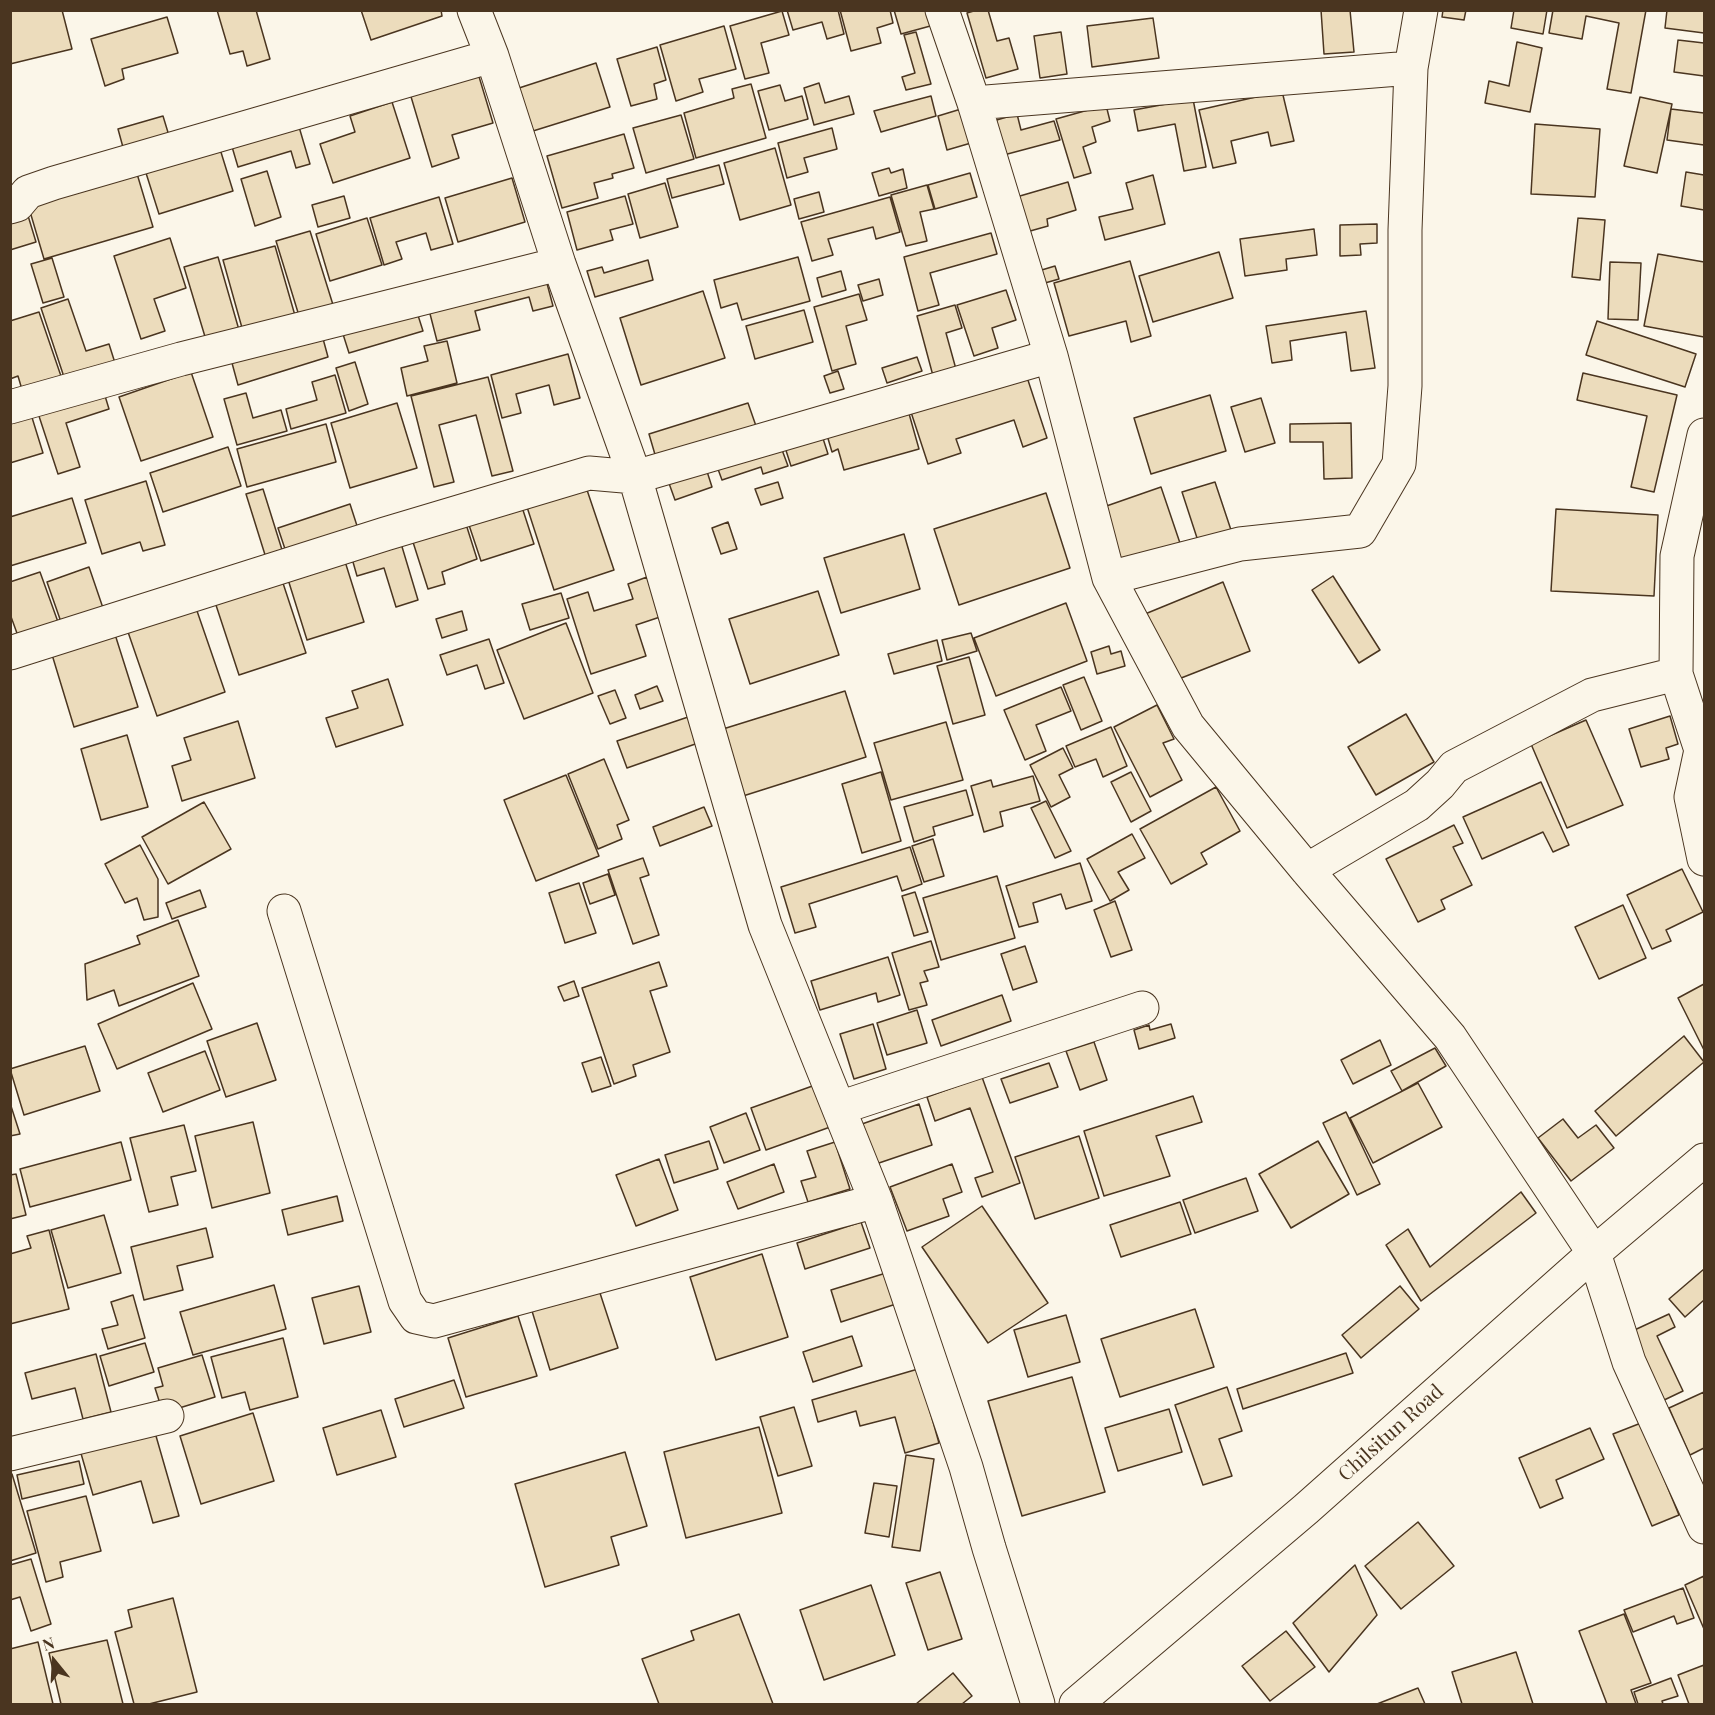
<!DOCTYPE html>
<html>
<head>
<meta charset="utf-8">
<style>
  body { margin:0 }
  #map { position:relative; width:1715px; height:1715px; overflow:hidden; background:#fbf6e9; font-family:"Playfair Display",serif }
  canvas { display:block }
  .frame { position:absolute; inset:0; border:12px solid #4a3520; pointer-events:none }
  .north { position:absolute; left:24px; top:1631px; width:60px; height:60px; -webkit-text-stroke:4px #fbf6e9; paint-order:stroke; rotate:342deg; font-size:16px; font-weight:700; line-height:24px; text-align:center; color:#4a3520 }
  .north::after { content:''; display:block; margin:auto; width:21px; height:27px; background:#4a3520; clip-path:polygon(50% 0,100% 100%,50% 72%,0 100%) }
</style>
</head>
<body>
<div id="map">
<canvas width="1715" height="1715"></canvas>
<div class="frame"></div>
<div class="north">N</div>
</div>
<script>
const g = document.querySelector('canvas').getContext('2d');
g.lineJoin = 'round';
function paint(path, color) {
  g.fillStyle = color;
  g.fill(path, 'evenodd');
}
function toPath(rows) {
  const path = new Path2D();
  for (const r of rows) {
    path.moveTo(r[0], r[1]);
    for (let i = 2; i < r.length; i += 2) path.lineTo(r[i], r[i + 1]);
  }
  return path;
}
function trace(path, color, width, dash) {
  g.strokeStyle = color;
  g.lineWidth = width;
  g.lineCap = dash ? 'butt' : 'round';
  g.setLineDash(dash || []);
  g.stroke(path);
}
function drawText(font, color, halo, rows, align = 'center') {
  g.font = font + ' "Playfair Display",serif';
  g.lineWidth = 4.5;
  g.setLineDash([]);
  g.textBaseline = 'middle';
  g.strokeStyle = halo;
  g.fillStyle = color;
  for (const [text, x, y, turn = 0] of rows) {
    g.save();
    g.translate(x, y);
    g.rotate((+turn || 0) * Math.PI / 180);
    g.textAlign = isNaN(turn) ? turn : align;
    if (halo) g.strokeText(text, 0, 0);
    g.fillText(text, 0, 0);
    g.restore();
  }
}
const building = toPath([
  [10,10,62,10,72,49,10,64,10,10],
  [217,10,256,10,270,59,247,66,243,51,230,54,217,10],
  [361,10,441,10,442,16,371,40,361,10],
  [787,10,838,10,844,34,827,39,822,22,793,30,787,10],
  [840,10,890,10,893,23,877,28,881,43,851,51,840,10],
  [894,10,930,10,934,25,901,34,894,10],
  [977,10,988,10,997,41,1009,38,1018,69,986,78,967,13,977,10],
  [1321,10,1350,10,1354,52,1324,54,1321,10],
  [1443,10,1466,10,1464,20,1442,17,1443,10],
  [1514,10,1547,10,1543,34,1511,28,1514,10],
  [1553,10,1646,10,1631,93,1607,89,1619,23,1586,16,1582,39,1549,33,1553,10],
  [1667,10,1704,10,1704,33,1665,28,1667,10],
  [782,11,789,35,761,43,769,73,745,79,730,26,782,11],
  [167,17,178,53,122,69,124,79,105,86,91,39,167,17],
  [1153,18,1159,58,1092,67,1087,26,1153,18],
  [724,26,736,69,699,79,703,92,676,101,660,45,724,26],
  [916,32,931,84,906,90,902,77,915,73,904,35,916,32],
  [1061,32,1067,74,1040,78,1034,36,1061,32],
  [1678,40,1704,43,1704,76,1674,72,1678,40],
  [1517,42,1542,48,1530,112,1485,103,1489,81,1509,86,1517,42],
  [657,47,666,80,654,84,657,99,631,106,617,59,657,47],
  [596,63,610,107,533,131,519,88,596,63],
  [477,70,493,123,452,135,459,158,432,167,409,90,477,70],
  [819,83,825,103,849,96,854,114,814,125,804,88,819,83],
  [751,84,766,138,696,158,684,113,734,98,732,89,751,84],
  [780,85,785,101,802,96,808,119,769,130,758,91,780,85],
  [1282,91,1294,141,1271,146,1268,132,1231,141,1236,163,1213,168,1199,110,1282,91],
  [931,96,936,116,881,132,874,111,931,96],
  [1640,97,1672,104,1657,173,1624,166,1640,97],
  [1193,99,1206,167,1184,171,1175,124,1138,131,1134,110,1193,99],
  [392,102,410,158,333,183,320,144,355,132,350,116,392,102],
  [1106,105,1110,121,1092,127,1096,142,1083,147,1091,173,1074,178,1056,119,1106,105],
  [961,109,971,143,947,150,938,116,961,109],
  [1671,109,1704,113,1704,145,1667,140,1671,109],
  [1017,114,1021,130,1054,121,1060,140,1000,156,990,122,1017,114],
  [681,115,694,159,646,173,633,128,681,115],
  [163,116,170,139,124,151,118,129,163,116],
  [297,120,310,164,296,168,291,151,238,167,230,140,297,120],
  [1535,124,1600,129,1595,197,1531,194,1535,124],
  [832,128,837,149,804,158,808,172,787,178,778,143,832,128],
  [624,134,634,168,612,174,613,178,594,183,598,198,562,208,547,156,624,134],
  [775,148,791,205,740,220,724,163,775,148],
  [220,149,233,191,159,214,146,173,220,149],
  [719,165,724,184,672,198,667,179,719,165],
  [135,167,153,227,44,259,26,198,135,167],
  [889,168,891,173,903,169,907,188,879,196,872,173,889,168],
  [267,171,281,217,255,226,241,179,267,171],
  [1686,172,1704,175,1704,210,1681,206,1686,172],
  [970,173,977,197,935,209,928,185,970,173],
  [1153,175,1165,224,1105,240,1099,217,1133,209,1126,183,1153,175],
  [512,178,525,222,458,242,445,198,512,178],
  [1068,182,1076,210,1047,219,1048,226,1023,233,1013,198,1068,182],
  [665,183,678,227,640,238,628,194,665,183],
  [927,185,934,209,920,212,927,241,906,246,891,195,927,185],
  [819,192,824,212,799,219,794,199,819,192],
  [344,196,350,218,318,227,312,205,344,196],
  [625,196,633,224,610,230,613,240,577,250,567,212,625,196],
  [439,197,453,244,431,250,426,233,396,242,402,259,384,265,370,218,439,197],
  [890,197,900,232,876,239,873,227,828,239,833,255,812,261,801,222,890,197],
  [26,209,36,242,10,250,10,214,26,209],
  [367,218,382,265,330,281,316,234,367,218],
  [1578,218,1605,220,1600,280,1572,277,1578,218],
  [1377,224,1377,243,1360,244,1361,255,1340,256,1340,225,1377,224],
  [1314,229,1317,255,1286,259,1287,270,1245,276,1240,239,1314,229],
  [310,231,334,308,300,319,276,241,310,231],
  [991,233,997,254,930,273,939,305,918,311,904,257,991,233],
  [170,238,186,288,154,299,165,331,141,339,114,256,170,238],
  [275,246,296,319,244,335,223,260,275,246],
  [1219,252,1233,298,1153,322,1139,276,1219,252],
  [1658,254,1704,262,1704,337,1644,326,1658,254],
  [218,257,239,330,206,340,184,267,218,257],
  [798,257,810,301,742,320,737,303,721,308,714,280,798,257],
  [52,258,64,297,43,303,31,264,52,258],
  [648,260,653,280,595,297,587,271,602,267,604,273,648,260],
  [1130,261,1151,336,1131,342,1126,321,1069,336,1054,283,1130,261],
  [1610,262,1641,263,1638,320,1608,319,1610,262],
  [1055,266,1059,279,1038,285,1035,272,1055,266],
  [841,271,846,290,822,297,817,278,841,271],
  [545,276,553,306,533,311,529,297,475,311,480,330,437,341,428,306,545,276],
  [879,279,883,295,863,301,858,285,879,279],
  [1006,290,1016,320,992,328,998,348,974,356,957,305,1006,290],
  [703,291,725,358,641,385,620,318,703,291],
  [859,294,867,320,846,326,856,364,832,371,814,307,859,294],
  [68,299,86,351,109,344,115,363,65,380,41,308,68,299],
  [955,305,962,328,946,333,959,380,936,387,917,316,955,305],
  [416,309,423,331,349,353,342,331,416,309],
  [804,310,813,342,755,359,746,326,804,310],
  [1366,311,1375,368,1351,371,1346,332,1290,341,1292,360,1272,363,1266,326,1366,311],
  [39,312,62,379,23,393,18,376,10,379,10,321,39,312],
  [1597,321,1696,354,1685,387,1586,355,1597,321],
  [322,335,328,357,238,385,232,363,322,335],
  [447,341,457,383,407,396,401,368,428,361,424,346,447,341],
  [568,354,580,398,554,405,549,385,516,394,521,413,502,418,491,375,568,354],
  [917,357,922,371,887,383,882,368,917,357],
  [355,362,368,404,349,411,336,368,355,362],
  [1023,365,1047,438,1023,447,1014,420,956,439,961,453,928,464,908,403,1023,365],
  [838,371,844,389,830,393,824,376,838,371],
  [191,372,213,437,141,461,119,397,191,372],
  [1583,373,1677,395,1654,492,1631,487,1647,416,1577,400,1583,373],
  [335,375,346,413,291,429,286,409,317,400,312,382,335,375],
  [488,377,513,471,492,476,476,415,439,425,454,482,434,487,411,396,488,377],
  [102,386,109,409,66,423,80,467,58,474,36,407,102,386],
  [246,393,253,418,281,410,287,431,237,445,224,399,246,393],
  [1210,395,1226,451,1151,474,1134,418,1210,395],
  [1261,398,1275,443,1245,452,1231,407,1261,398],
  [397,403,417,468,350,488,331,423,397,403],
  [748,403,756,426,656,458,649,434,748,403],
  [906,403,919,449,844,470,838,449,832,452,824,425,906,403],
  [30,411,43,453,10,463,10,417,30,411],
  [1351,423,1352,478,1324,479,1323,442,1290,442,1290,424,1351,423],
  [326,424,336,462,247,487,237,449,326,424],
  [819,426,828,454,791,466,782,438,819,426],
  [778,439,788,466,763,474,761,467,722,480,715,461,778,439],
  [228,447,241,486,163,512,150,473,228,447],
  [704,462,712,487,675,500,666,475,704,462],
  [146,481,165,545,143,551,140,542,102,554,85,500,146,481],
  [778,482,783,498,761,505,755,489,778,482],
  [1215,482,1231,530,1198,541,1182,492,1215,482],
  [586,487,614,570,554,590,527,507,586,487],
  [1161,487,1182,549,1116,572,1095,510,1161,487],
  [263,489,283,553,266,558,246,494,263,489],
  [1046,493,1070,568,959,605,934,529,1046,493],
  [72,498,86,543,10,566,10,517,72,498],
  [350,504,359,532,287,555,278,528,350,504],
  [521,504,534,544,481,561,468,522,521,504],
  [1556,509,1658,515,1654,596,1551,591,1556,509],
  [465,521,477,559,442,572,445,584,428,589,412,539,465,521],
  [728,522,737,549,721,554,712,528,728,522],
  [904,534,920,589,841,613,824,558,904,534],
  [400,540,418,600,396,607,384,568,357,576,351,555,400,540],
  [343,555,364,622,307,640,286,573,343,555],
  [89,567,103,608,61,622,47,582,89,567],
  [40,572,58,622,18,636,10,614,10,582,40,572],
  [280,574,306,653,239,675,213,596,280,574],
  [1333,576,1380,650,1359,663,1312,590,1333,576],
  [647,577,660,617,636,625,646,656,591,674,567,599,588,592,594,611,633,599,628,584,647,577],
  [1223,582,1250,651,1171,682,1145,614,1223,582],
  [818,591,839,655,750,684,729,619,818,591],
  [561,593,569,618,530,630,522,604,561,593],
  [1066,603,1087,661,996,696,974,638,1066,603],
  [196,608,225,692,157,716,128,632,196,608],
  [462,611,467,630,442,638,436,619,462,611],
  [566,623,593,693,524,719,497,650,566,623],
  [113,628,138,707,74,727,50,648,113,628],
  [971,633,977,651,947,660,942,640,971,633],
  [489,639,504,683,485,689,477,665,447,675,440,655,489,639],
  [937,640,942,661,894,674,888,654,937,640],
  [1109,646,1111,654,1121,651,1125,666,1097,674,1091,652,1109,646],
  [969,657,985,715,953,724,937,666,969,657],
  [1084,677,1102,721,1081,730,1063,685,1084,677],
  [388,679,403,725,336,747,326,718,358,708,352,691,388,679],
  [657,686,663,701,640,709,635,695,657,686],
  [1061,687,1071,711,1036,725,1046,751,1025,760,1004,710,1061,687],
  [615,690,626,718,610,724,598,696,615,690],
  [845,691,866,757,743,796,723,729,845,691],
  [1157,705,1174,739,1163,743,1182,780,1150,797,1114,727,1157,705],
  [1406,714,1434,762,1376,795,1348,747,1406,714],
  [691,716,701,742,627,768,617,741,691,716],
  [1670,716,1678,744,1666,748,1669,759,1641,767,1629,729,1670,716],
  [1586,720,1623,805,1567,828,1531,744,1586,720],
  [238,721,255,778,182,801,172,766,191,760,184,738,238,721],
  [946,722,963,780,891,800,874,743,946,722],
  [1111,727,1127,766,1103,777,1096,759,1075,767,1066,746,1111,727],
  [127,735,148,807,101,820,81,749,127,735],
  [1063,748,1073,768,1059,775,1070,797,1051,807,1030,765,1063,748],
  [604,759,629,820,617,825,622,839,598,849,568,774,604,759],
  [881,772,901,841,862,853,842,784,881,772],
  [1131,772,1151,811,1131,822,1111,782,1131,772],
  [566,775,599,856,536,881,504,800,566,775],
  [1033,776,1040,801,1000,812,1003,826,984,832,971,786,991,780,993,787,1033,776],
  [1541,782,1569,845,1553,852,1543,832,1482,859,1463,817,1541,782],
  [1216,787,1240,831,1201,853,1207,864,1171,884,1140,829,1216,787],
  [966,790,973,815,933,827,935,835,914,842,904,807,966,790],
  [1046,801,1071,851,1055,858,1031,808,1046,801],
  [204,802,231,849,168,884,142,837,204,802],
  [704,807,712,826,660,846,653,827,704,807],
  [1454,825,1463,843,1453,847,1472,885,1441,900,1445,909,1418,922,1386,859,1454,825],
  [1132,834,1145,858,1118,872,1129,890,1110,901,1087,859,1132,834],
  [933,839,944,876,924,882,912,846,933,839],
  [140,845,158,879,158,917,144,920,137,898,125,903,105,864,140,845],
  [910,847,922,884,902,891,897,876,809,904,816,927,795,933,781,887,910,847],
  [643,858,649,875,640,878,659,935,633,944,608,870,643,858],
  [1080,863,1092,901,1066,909,1061,894,1033,903,1038,922,1019,927,1006,886,1080,863],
  [1682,869,1703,912,1666,930,1671,941,1652,949,1627,895,1682,869],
  [608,874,615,895,590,904,583,883,608,874],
  [997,876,1015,938,941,960,923,898,997,876],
  [579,883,596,933,565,943,549,893,579,883],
  [200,890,206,907,172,919,166,903,200,890],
  [915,892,928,932,914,936,902,896,915,892],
  [1115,901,1132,950,1111,957,1094,910,1115,901],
  [1623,905,1646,958,1599,979,1575,927,1623,905],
  [178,920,199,976,119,1006,114,990,87,1000,85,964,140,944,137,936,178,920],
  [931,941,939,967,924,971,928,981,920,983,927,1005,909,1010,892,953,931,941],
  [1025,946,1037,982,1013,990,1001,954,1025,946],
  [888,957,900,995,878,1002,876,993,820,1010,811,981,888,957],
  [659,962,667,986,650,991,670,1052,633,1065,636,1076,614,1084,582,988,659,962],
  [574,981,579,996,564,1001,558,987,574,981],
  [193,983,212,1029,117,1069,98,1024,193,983],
  [1704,984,1704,1050,1678,998,1704,984],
  [1002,995,1011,1021,941,1046,932,1020,1002,995],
  [917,1010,927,1043,887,1055,877,1023,917,1010],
  [257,1023,276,1080,226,1097,207,1041,257,1023],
  [873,1024,886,1069,854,1079,840,1034,873,1024],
  [1171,1024,1175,1038,1139,1049,1134,1030,1149,1025,1150,1030,1171,1024],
  [1684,1036,1704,1062,1616,1136,1595,1111,1684,1036],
  [1380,1040,1391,1065,1353,1084,1341,1060,1380,1040],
  [1094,1042,1107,1080,1080,1090,1066,1051,1094,1042],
  [85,1046,100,1091,24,1115,10,1069,85,1046],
  [1435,1048,1446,1066,1402,1091,1391,1071,1435,1048],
  [205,1051,220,1090,163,1112,148,1073,205,1051],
  [601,1057,611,1086,592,1092,582,1063,601,1057],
  [1049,1063,1058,1087,1010,1103,1001,1079,1049,1063],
  [982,1077,1020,1183,982,1197,975,1178,993,1172,970,1108,935,1121,927,1097,982,1077],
  [1418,1083,1442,1127,1373,1163,1350,1118,1418,1083],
  [818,1084,833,1126,766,1150,751,1108,818,1084],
  [1193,1096,1202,1122,1156,1136,1170,1176,1104,1196,1084,1131,1193,1096],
  [10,1103,20,1134,10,1136,10,1103],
  [919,1104,932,1145,876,1164,862,1124,919,1104],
  [1346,1112,1380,1184,1357,1195,1323,1123,1346,1112],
  [746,1113,760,1150,724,1163,710,1127,746,1113],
  [1563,1119,1578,1138,1596,1125,1614,1148,1571,1181,1538,1138,1563,1119],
  [253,1122,270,1193,212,1208,195,1136,253,1122],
  [184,1125,196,1171,171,1177,178,1205,149,1212,130,1138,184,1125],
  [1079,1136,1099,1198,1035,1219,1015,1157,1079,1136],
  [709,1141,718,1169,674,1183,665,1155,709,1141],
  [1318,1141,1349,1194,1291,1228,1259,1174,1318,1141],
  [121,1142,131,1180,30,1207,20,1169,121,1142],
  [835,1142,850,1189,808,1202,801,1181,816,1177,807,1151,835,1142],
  [659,1159,678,1210,636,1226,616,1175,659,1159],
  [774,1164,784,1192,738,1209,727,1182,774,1164],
  [952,1164,962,1192,943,1199,949,1216,907,1231,890,1187,952,1164],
  [16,1174,26,1215,10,1219,10,1175,16,1174],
  [1246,1178,1258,1211,1195,1233,1183,1200,1246,1178],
  [1521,1192,1536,1213,1421,1301,1386,1245,1408,1229,1430,1267,1521,1192],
  [337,1196,343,1221,288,1235,282,1210,337,1196],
  [1180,1202,1191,1234,1121,1257,1110,1225,1180,1202],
  [982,1206,1048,1303,988,1343,922,1247,982,1206],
  [104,1215,121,1273,68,1288,51,1230,104,1215],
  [861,1222,870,1248,805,1269,797,1243,861,1222],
  [206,1228,213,1257,177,1266,183,1290,144,1300,131,1247,206,1228],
  [49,1230,69,1309,10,1324,10,1254,31,1248,27,1236,49,1230],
  [762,1254,788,1337,716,1360,690,1277,762,1254],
  [1704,1269,1704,1300,1685,1317,1669,1299,1704,1269],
  [886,1273,896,1304,841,1322,831,1290,886,1273],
  [274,1285,286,1329,193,1355,180,1312,274,1285],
  [359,1286,371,1332,324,1344,312,1298,359,1286],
  [1400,1286,1419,1309,1361,1358,1342,1335,1400,1286],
  [599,1290,618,1348,550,1370,532,1311,599,1290],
  [133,1295,145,1338,108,1349,102,1329,118,1325,111,1302,133,1295],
  [1195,1309,1214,1367,1120,1397,1101,1339,1195,1309],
  [1669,1314,1675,1327,1657,1336,1683,1391,1660,1402,1628,1333,1669,1314],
  [1066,1315,1080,1362,1028,1377,1014,1330,1066,1315],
  [518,1316,537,1376,466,1397,448,1338,518,1316],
  [852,1336,862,1366,813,1382,803,1352,852,1336],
  [283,1338,298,1397,250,1410,245,1392,222,1398,211,1357,283,1338],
  [145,1343,154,1372,109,1386,100,1356,145,1343],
  [1346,1353,1353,1373,1243,1409,1237,1389,1346,1353],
  [96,1354,111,1412,83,1419,75,1388,32,1399,25,1373,96,1354],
  [202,1355,215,1397,163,1413,155,1388,163,1386,158,1368,202,1355],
  [918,1369,939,1443,905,1453,895,1417,860,1426,856,1411,818,1422,812,1400,918,1369],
  [1072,1377,1105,1492,1022,1516,988,1401,1072,1377],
  [454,1380,464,1408,404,1427,395,1399,454,1380],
  [1227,1387,1242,1431,1219,1439,1232,1476,1203,1485,1175,1405,1227,1387],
  [1704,1392,1704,1448,1690,1455,1669,1408,1704,1392],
  [794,1407,812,1466,778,1476,760,1417,794,1407],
  [1169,1409,1182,1452,1118,1471,1105,1428,1169,1409],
  [381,1410,396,1457,337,1475,323,1428,381,1410],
  [253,1413,274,1481,201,1504,180,1436,253,1413],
  [1641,1423,1679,1515,1652,1526,1613,1434,1641,1423],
  [759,1427,782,1513,686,1538,664,1452,759,1427],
  [1590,1428,1604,1459,1556,1480,1563,1498,1540,1508,1519,1458,1590,1428],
  [154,1429,179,1516,153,1523,141,1481,93,1495,80,1450,154,1429],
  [625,1452,647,1526,611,1537,619,1565,545,1587,515,1484,625,1452],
  [906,1455,934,1459,920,1551,892,1547,906,1455],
  [79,1461,84,1484,22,1499,17,1475,79,1461],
  [10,1474,12,1474,36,1553,10,1561,10,1474],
  [874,1483,897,1486,889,1537,865,1533,874,1483],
  [86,1496,101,1551,60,1562,63,1577,46,1582,27,1511,86,1496],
  [1418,1522,1454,1566,1401,1609,1365,1566,1418,1522],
  [31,1559,51,1624,31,1631,20,1597,10,1600,10,1565,31,1559],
  [1355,1565,1377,1615,1329,1672,1293,1623,1355,1565],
  [940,1572,962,1639,928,1650,906,1583,940,1572],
  [1704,1576,1704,1629,1685,1585,1704,1576],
  [871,1585,895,1655,824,1680,800,1610,871,1585],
  [1683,1588,1694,1618,1677,1624,1674,1616,1633,1632,1624,1610,1683,1588],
  [173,1598,197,1692,149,1704,134,1704,115,1632,132,1627,128,1610,173,1598],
  [739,1614,773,1704,659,1704,642,1659,694,1640,691,1631,739,1614],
  [1624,1614,1651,1683,1631,1690,1636,1704,1607,1704,1579,1631,1624,1614],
  [1286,1631,1315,1667,1270,1701,1242,1666,1286,1631],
  [107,1640,123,1704,61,1704,49,1653,107,1640],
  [38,1642,53,1704,10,1704,10,1649,38,1642],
  [1516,1652,1533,1704,1462,1704,1452,1672,1516,1652],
  [1704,1665,1704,1704,1689,1704,1678,1675,1704,1665],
  [953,1673,972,1696,962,1704,916,1704,953,1673],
  [1671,1678,1678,1696,1662,1701,1663,1704,1638,1704,1634,1692,1671,1678],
  [1418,1688,1425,1704,1377,1704,1418,1688]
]);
const minor = toPath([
  [474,10,492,56,559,264,635,477,765,925,876,1201,966,1467,989,1548,1038,1704],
  [942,10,974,103,1051,356,1109,578,1188,726,1307,870,1450,1037,1594,1253,1629,1362,1704,1527],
  [974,103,1411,68],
  [10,207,17,205,28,192,54,183,492,56],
  [10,407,181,359,559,264],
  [1704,435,1677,556,1676,674,1701,750,1691,797,1704,859],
  [1109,578,1240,544,1360,531,1399,464,1405,386,1405,230,1411,68,1421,10],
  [10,653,385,534,589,473,635,477,1051,356],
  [1307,870,1417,805,1440,784,1454,767,1592,695,1676,674],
  [284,911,405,1301,416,1317,434,1321,876,1201],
  [839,1108,1142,1008],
  [10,1454,167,1416]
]);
const secondary = toPath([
  [1076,1704,1306,1509,1594,1253,1704,1160]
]);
const streetNames = [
  ["Chilsitun Road",1391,1433,-42]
];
paint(building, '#ecdcbc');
trace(building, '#4a3520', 1.5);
trace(minor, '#4a3520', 35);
trace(secondary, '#4a3520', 35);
trace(minor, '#fbf6e9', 33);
trace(secondary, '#fbf6e9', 33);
drawText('20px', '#4a3520', '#fbf6e9', streetNames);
</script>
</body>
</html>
